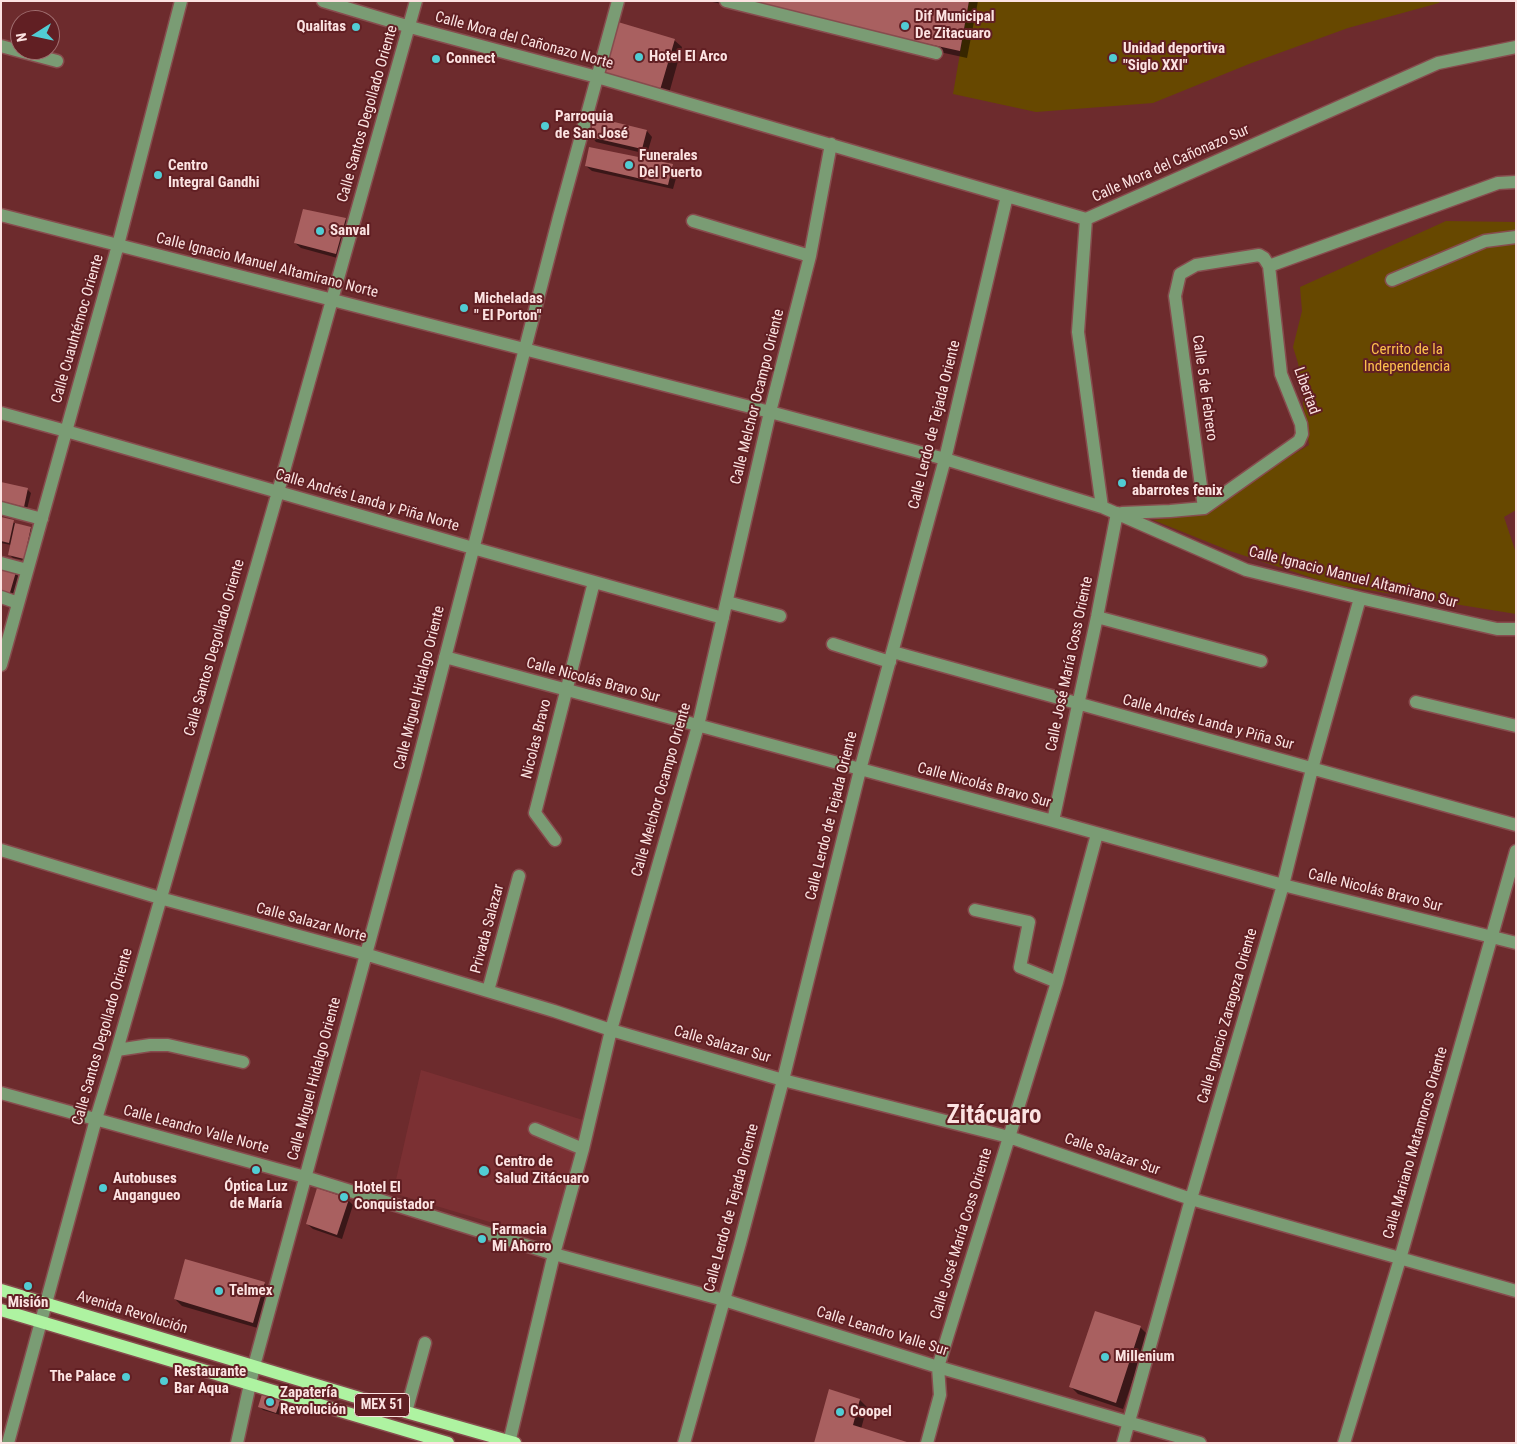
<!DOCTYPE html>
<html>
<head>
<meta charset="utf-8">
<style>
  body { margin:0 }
  #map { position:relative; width:1517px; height:1444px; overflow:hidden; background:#6d2b2d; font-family:"Roboto Condensed",sans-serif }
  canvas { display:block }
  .frame { position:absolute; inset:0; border:2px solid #fce3e2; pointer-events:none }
  .north { position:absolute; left:10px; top:10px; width:50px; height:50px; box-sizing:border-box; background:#611f23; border:1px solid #9f6d6f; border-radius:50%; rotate:260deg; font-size:14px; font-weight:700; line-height:20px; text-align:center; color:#fce3e2 }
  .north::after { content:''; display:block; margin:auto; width:18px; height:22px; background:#51ccd3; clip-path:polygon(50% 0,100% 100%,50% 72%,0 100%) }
</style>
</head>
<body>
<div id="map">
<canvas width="1517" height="1444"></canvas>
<div class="frame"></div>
<div class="north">N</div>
</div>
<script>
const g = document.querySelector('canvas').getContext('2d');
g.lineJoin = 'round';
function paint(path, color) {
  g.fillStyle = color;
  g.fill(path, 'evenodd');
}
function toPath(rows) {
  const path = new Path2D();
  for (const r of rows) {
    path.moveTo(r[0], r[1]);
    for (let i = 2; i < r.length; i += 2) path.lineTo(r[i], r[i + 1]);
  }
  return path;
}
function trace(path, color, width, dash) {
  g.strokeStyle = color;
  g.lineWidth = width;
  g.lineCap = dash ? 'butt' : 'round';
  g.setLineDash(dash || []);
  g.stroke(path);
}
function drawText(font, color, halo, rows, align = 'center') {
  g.font = font + ' "Roboto Condensed",sans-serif';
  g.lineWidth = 4;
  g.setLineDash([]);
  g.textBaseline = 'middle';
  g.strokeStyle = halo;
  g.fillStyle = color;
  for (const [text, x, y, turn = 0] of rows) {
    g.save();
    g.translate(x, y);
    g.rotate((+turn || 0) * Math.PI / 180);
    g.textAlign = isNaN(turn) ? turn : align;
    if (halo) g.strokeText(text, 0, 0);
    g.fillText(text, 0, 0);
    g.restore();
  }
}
const built = toPath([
  [421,1070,583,1120,553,1241,393,1193]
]);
const green = toPath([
  [969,1,1440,1,1439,3,1348,28,1249,64,1153,103,1036,112,953,94],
  [1446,221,1516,222,1516,510,1504,517,1516,553,1516,614,1331,584,1230,551,1153,520,1205,514,1204,508,1309,445,1303,404,1303,393,1298,363,1293,347,1302,311,1300,287]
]);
const shadow = toPath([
  [708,1,978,1,967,58],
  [674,40,682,47,668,97,612,82],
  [595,118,647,131,652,137,647,154,596,142,591,136],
  [586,166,672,166,678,171,673,189,592,171],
  [345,219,351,225,341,259,301,248,295,243],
  [1,483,28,490,31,493,27,509,1,503],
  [1,519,31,528,34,531,28,561,13,558,10,555,11,545,1,543],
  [15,573,21,578,14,601,1,597],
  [348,1200,353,1205,342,1239,313,1229,307,1224],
  [265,1284,272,1291,261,1329,182,1306,175,1299],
  [1140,1327,1148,1335,1123,1409,1078,1394,1071,1387],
  [281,1398,284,1401,280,1415,263,1410,259,1406],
  [860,1400,867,1407,861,1429,815,1443]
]);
const building = toPath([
  [733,1,969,1,960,51],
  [618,22,675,39,660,90,603,75],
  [594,117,647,130,642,149,590,137],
  [589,147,673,164,668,185,585,166],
  [303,209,346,218,336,254,294,243],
  [1,482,28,488,24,507,1,501],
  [1,517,14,520,9,543,1,541],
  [15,523,31,527,24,559,8,555],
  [1,567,16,572,9,596,1,594],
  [317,1188,349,1199,337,1235,306,1224],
  [185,1259,265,1282,253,1323,174,1299],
  [1095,1311,1141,1326,1116,1403,1069,1387],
  [829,1389,860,1399,853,1425,910,1443,814,1443],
  [263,1391,282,1397,276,1413,258,1407]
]);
const minor = toPath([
  [323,1,410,27,597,77,1086,219,1438,63,1516,47],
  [726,1,936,53],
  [1,46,57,61],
  [1,215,770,412,945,459,1102,507,1246,570,1360,598,1497,629,1516,629],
  [1086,219,1078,332,1102,507],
  [693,221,810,256],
  [1269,266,1498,183,1516,182],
  [1392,280,1485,241,1516,237],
  [1,413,66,431,473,548,723,618],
  [1,508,42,519],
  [1122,513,1170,511,1204,508,1299,441,1302,434,1301,424,1281,374,1269,266,1264,258,1259,255,1196,265,1180,274,1175,296,1204,508],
  [1,563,27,570],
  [1,597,18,603],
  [727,602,780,616],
  [1097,617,1261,661],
  [833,644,890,662],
  [893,652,1516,825],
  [445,657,1053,821,1283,885,1516,943],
  [1,665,118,245,181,1],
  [1416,702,1516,726],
  [1053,821,1097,617,1117,513],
  [555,840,535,813,594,582],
  [1,850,160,898,365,954,554,1011,611,1030,783,1080,1009,1137,1191,1199,1516,1291],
  [975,910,1029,922,1020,967,1057,982],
  [488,991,519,876],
  [117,1050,150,1045,168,1045,243,1062],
  [1,1093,305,1177,554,1254,724,1300,938,1367,1200,1443],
  [535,1129,583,1149],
  [406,1412,425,1343],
  [8,1443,96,1119,117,1050,278,492,416,1],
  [237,1443,254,1366,415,774,559,217,618,1],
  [509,1443,554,1254,583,1149,611,1030,698,726,770,412,810,256,831,144],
  [684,1443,740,1243,783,1080,860,770,945,459,1007,196],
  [927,1443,940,1395,938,1367,1057,982,1097,834],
  [1123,1443,1191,1199,1283,885,1312,769,1360,598],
  [1344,1443,1400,1259,1516,851]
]);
const major = toPath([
  [1,1290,406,1412,515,1443],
  [1,1310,448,1443]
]);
const markers = [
  [905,26,5,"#51ccd3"],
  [356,27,5,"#51ccd3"],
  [639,57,5,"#51ccd3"],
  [1113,58,5,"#51ccd3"],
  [436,59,5,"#51ccd3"],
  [545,126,5,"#51ccd3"],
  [629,165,5,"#51ccd3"],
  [158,175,5,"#51ccd3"],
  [320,231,5,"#51ccd3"],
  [464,308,5,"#51ccd3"],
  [1122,483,5,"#51ccd3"],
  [256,1170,5,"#51ccd3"],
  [484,1171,6,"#51ccd3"],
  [103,1188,5,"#51ccd3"],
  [344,1197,5,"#51ccd3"],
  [482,1239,5,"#51ccd3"],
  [28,1286,5,"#51ccd3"],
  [219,1291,5,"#51ccd3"],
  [1105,1357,5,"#51ccd3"],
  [126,1377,5,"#51ccd3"],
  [164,1381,5,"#51ccd3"],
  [270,1402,5,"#51ccd3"],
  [840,1412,5,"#51ccd3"]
];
const shields = [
  [382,1405,55]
];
const shieldNames = [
  ["MEX 51",382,1405]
];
const poiNames = [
  ["Dif Municipal",915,17],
  ["De Zitacuaro",915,34],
  ["Qualitas",346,27,"right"],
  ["Unidad deportiva",1123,49],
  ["\"Siglo XXI\"",1123,66],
  ["Hotel El Arco",649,57],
  ["Connect",446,59],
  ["Parroquia",555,117],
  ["de San José",555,134],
  ["Funerales",639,156],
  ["Del Puerto",639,173],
  ["Centro",168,166],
  ["Integral Gandhi",168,183],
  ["Sanval",330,231],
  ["Micheladas",474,299],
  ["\" El Porton\"",474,316],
  ["tienda de",1132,474],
  ["abarrotes fenix",1132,491],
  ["Centro de",495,1162],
  ["Salud Zitácuaro",495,1179],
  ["Autobuses",113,1179],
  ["Angangueo",113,1196],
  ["Óptica Luz",256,1187,"center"],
  ["de María",256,1204,"center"],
  ["Hotel El",354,1188],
  ["Conquistador",354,1205],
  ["Farmacia",492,1230],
  ["Mi Ahorro",492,1247],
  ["Telmex",229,1291],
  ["Misión",28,1303,"center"],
  ["Millenium",1115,1357],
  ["Restaurante",174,1372],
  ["Bar Aqua",174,1389],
  ["The Palace",116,1377,"right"],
  ["Zapatería",280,1393],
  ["Revolución",280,1410],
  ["Coopel",850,1412]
];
const streetNames = [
  ["Calle Mora del Cañonazo Norte",524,41,15],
  ["Calle Santos Degollado Oriente",368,114,-74],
  ["Calle Mora del Cañonazo Sur",1171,164,-24],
  ["Calle Ignacio Manuel Altamirano Norte",267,266,14],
  ["Calle Cuauhtémoc Oriente",78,329,-74],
  ["Calle 5 de Febrero",1204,388,82],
  ["Libertad",1306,391,70],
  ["Calle Melchor Ocampo Oriente",758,397,-76],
  ["Calle Lerdo de Tejada Oriente",935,425,-76],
  ["Calle Andrés Landa y Piña Norte",367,501,16],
  ["Calle Ignacio Manuel Altamirano Sur",1353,578,14],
  ["Calle Santos Degollado Oriente",215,648,-74],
  ["Calle José María Coss Oriente",1070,664,-78],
  ["Calle Nicolás Bravo Sur",593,681,15],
  ["Calle Miguel Hidalgo Oriente",420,688,-76],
  ["Calle Andrés Landa y Piña Sur",1208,723,15],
  ["Nicolas Bravo",537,739,-76],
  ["Calle Nicolás Bravo Sur",984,786,15],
  ["Calle Melchor Ocampo Oriente",662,790,-74],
  ["Calle Lerdo de Tejada Oriente",832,816,-76],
  ["Calle Nicolás Bravo Sur",1375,891,14],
  ["Calle Salazar Norte",311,923,15],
  ["Privada Salazar",488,929,-75],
  ["Calle Ignacio Zaragoza Oriente",1228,1016,-74],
  ["Calle Santos Degollado Oriente",103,1037,-74],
  ["Calle Salazar Sur",722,1045,16],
  ["Calle Miguel Hidalgo Oriente",315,1079,-75],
  ["Calle Leandro Valle Norte",196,1130,15],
  ["Calle Mariano Matamoros Oriente",1416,1143,-74],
  ["Calle Salazar Sur",1112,1155,19],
  ["Calle Lerdo de Tejada Oriente",732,1208,-75],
  ["Calle José María Coss Oriente",962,1234,-73],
  ["Avenida Revolución",132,1313,17],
  ["Calle Leandro Valle Sur",882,1332,17]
];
const parkNames = [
  ["Cerrito de la",1407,350],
  ["Independencia",1407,367]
];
const townNames = [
  ["Zitácuaro",994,1117]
];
paint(built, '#7b3033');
paint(green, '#674800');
paint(shadow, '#0007');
paint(building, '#a96060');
trace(minor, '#874c4e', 15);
trace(major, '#874c4e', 15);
trace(minor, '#7a9c74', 12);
trace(major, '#aef3a1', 12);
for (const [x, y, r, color] of markers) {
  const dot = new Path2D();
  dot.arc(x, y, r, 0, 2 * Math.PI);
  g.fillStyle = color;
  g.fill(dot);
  trace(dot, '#611f23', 2);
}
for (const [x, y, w] of shields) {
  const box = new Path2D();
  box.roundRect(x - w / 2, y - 11.5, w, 23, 4);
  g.fillStyle = '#611f23';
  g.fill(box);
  trace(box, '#fce3e2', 1);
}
drawText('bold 14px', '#fce3e2', null, shieldNames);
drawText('bold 15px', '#fce3e2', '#611f23', poiNames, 'left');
drawText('15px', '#fce3e2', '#611f23', streetNames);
drawText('15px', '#fdc14d', '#611f23', parkNames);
drawText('bold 25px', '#fce3e2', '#611f23', townNames);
</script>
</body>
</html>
